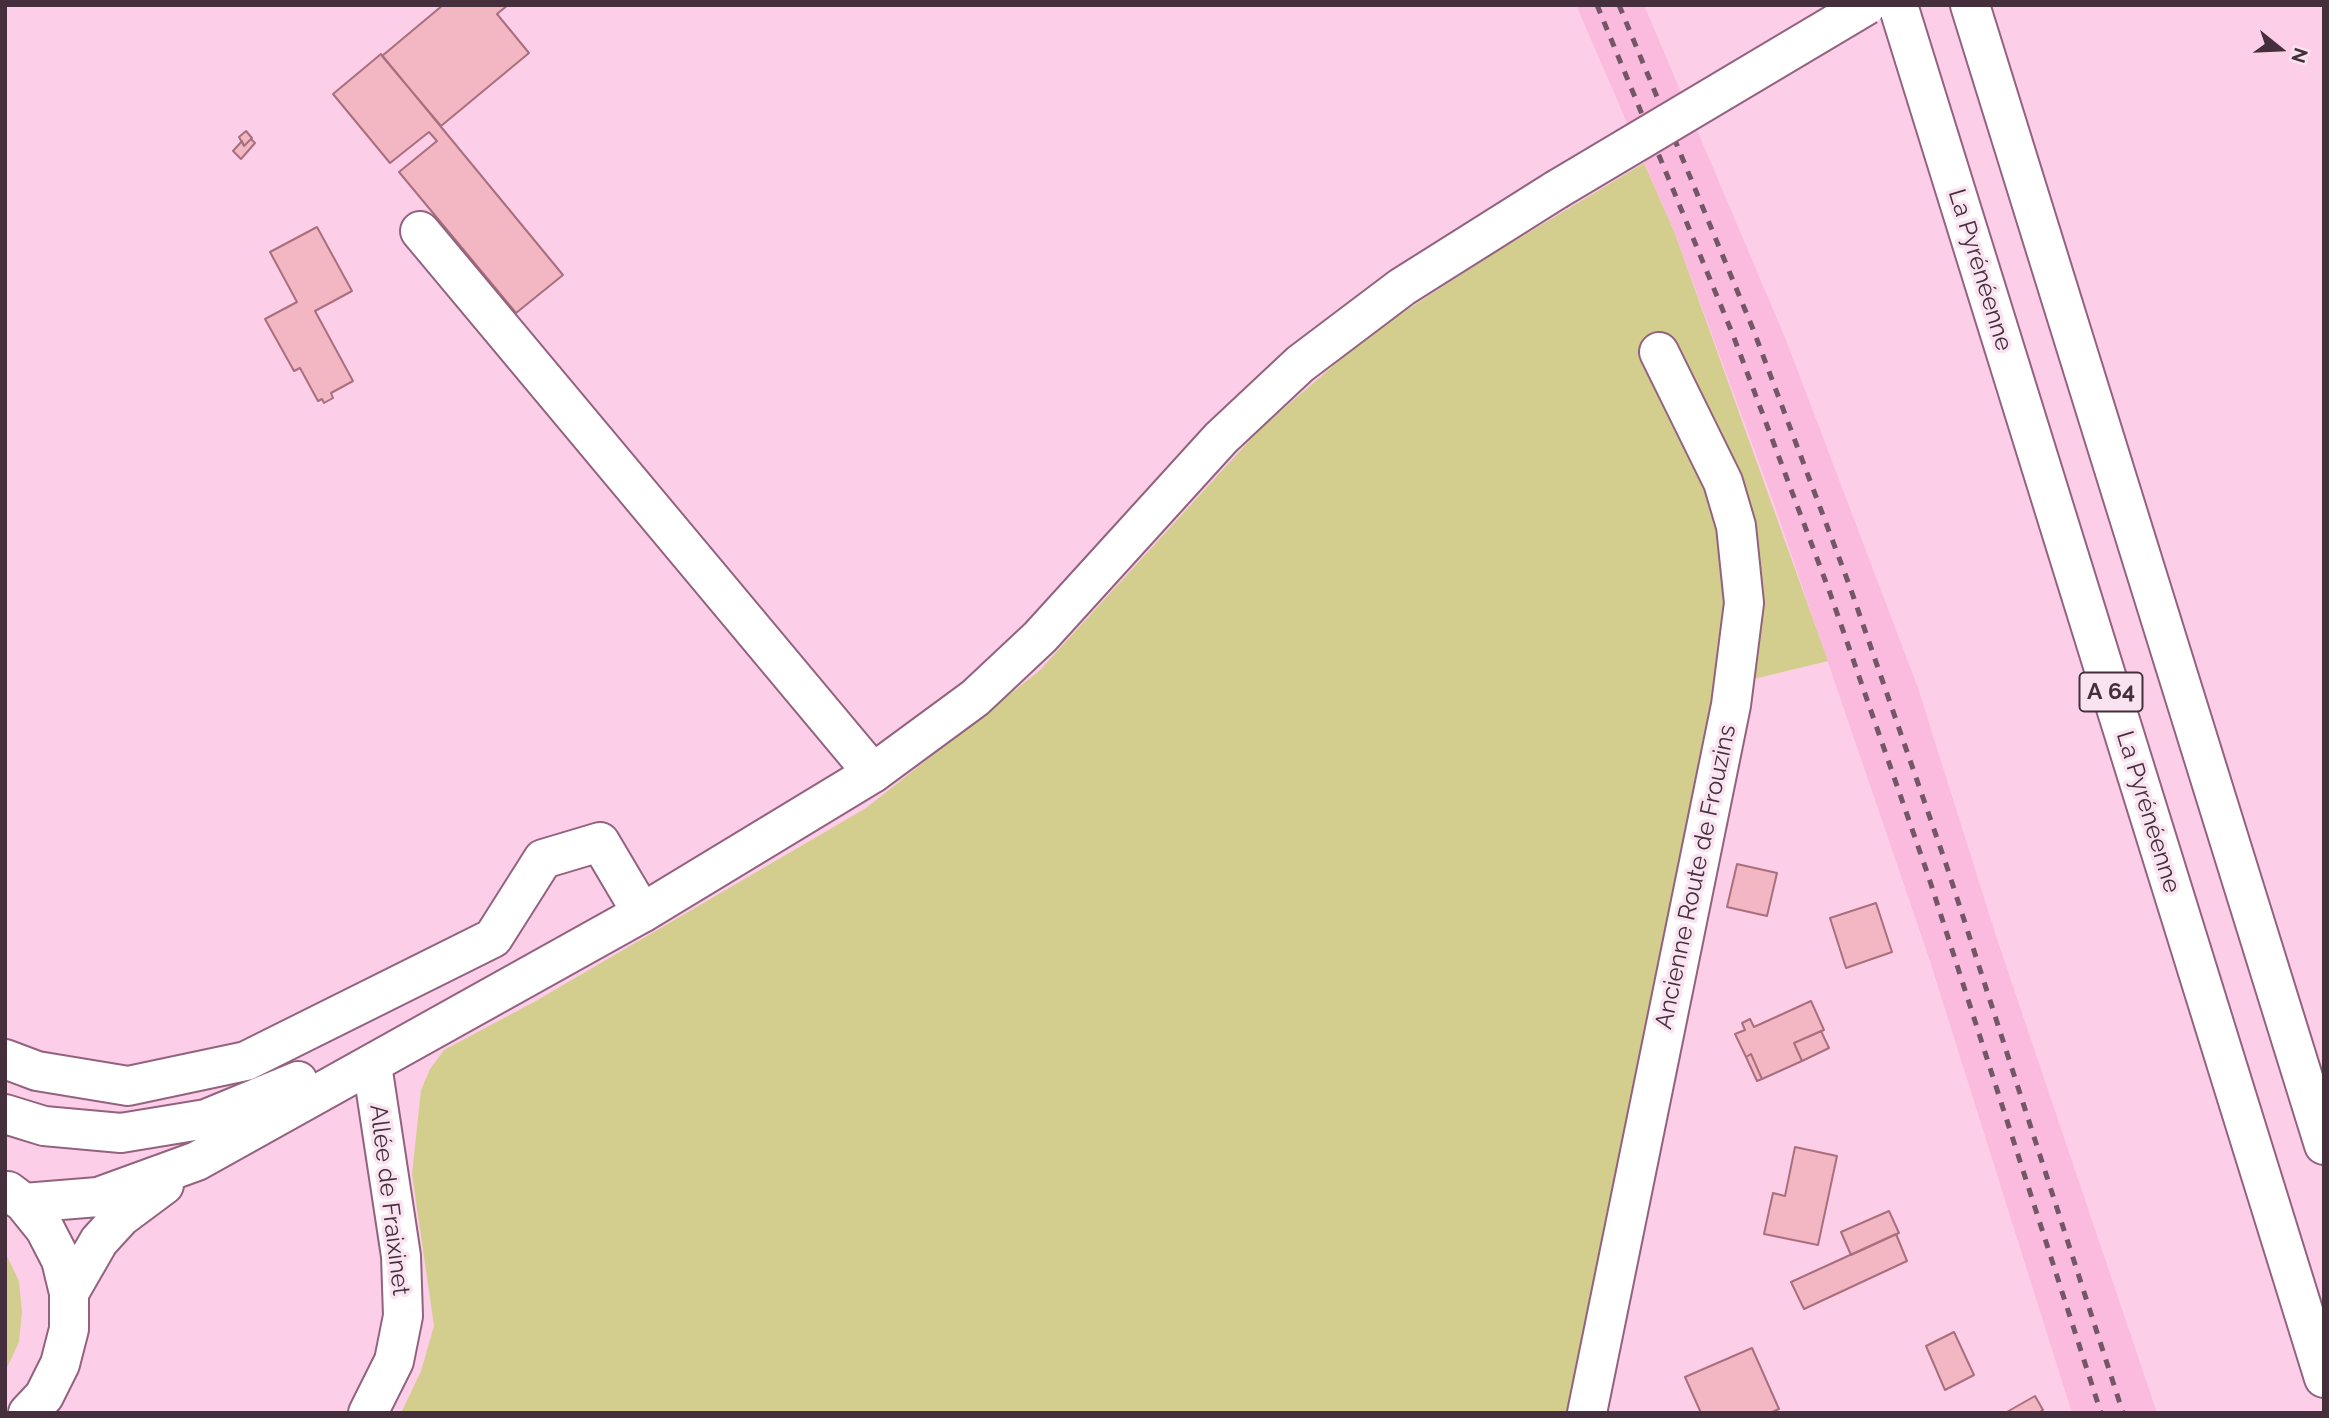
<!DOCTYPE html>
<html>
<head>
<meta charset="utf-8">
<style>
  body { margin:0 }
  #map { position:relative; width:2329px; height:1418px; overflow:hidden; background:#fccee8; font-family:Raleway,sans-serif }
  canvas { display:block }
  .frame { position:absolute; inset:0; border:7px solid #452f3c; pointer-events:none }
  .north { position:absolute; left:2245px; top:14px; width:70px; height:70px; -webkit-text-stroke:5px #fae3f0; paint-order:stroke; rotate:108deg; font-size:19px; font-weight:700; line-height:28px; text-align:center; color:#452f3c }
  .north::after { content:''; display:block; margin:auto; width:24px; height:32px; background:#452f3c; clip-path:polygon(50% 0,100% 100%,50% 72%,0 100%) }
</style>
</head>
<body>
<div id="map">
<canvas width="2329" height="1418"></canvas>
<div class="frame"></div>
<div class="north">N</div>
</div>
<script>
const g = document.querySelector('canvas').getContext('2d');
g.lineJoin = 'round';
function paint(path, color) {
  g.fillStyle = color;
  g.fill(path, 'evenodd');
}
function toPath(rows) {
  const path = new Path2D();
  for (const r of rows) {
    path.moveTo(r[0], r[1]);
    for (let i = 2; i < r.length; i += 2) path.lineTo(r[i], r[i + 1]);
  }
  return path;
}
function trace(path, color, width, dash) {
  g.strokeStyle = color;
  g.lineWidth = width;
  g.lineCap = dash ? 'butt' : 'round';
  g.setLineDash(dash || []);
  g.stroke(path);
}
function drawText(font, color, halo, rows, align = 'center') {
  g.font = font + ' Raleway,sans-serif';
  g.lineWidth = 7;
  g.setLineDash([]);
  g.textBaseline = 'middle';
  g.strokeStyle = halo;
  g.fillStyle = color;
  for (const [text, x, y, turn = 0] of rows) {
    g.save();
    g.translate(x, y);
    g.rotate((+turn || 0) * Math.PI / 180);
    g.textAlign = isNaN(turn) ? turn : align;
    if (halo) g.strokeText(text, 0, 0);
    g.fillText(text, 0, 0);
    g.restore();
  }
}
const built = toPath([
  [1576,5,1644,5,1786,340,1918,688,1997,939,2157,1413,2072,1413,1929,958,1772,498,1674,231]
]);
const green = toPath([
  [1644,163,1674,231,1828,661,1721,687,1570,1413,401,1413,421,1371,434,1326,412,1174,421,1090,430,1069,444,1050,534,1002,866,808,1039,671,1259,430,1371,333,1493,254],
  [5,1252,19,1281,22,1312,19,1342,5,1372]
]);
const building = toPath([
  [443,5,508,5,497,14,529,53,441,126,382,56,443,5],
  [381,54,563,275,516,313,399,172,437,141,429,132,390,163,333,94,381,54],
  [246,131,252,138,244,146,239,137,246,131],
  [251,139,255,143,241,159,233,151,242,141,244,146,251,139],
  [317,227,352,291,315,311,353,381,331,393,333,398,324,403,322,399,318,401,300,368,294,371,265,319,297,302,270,252,317,227],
  [1737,864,1777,873,1767,916,1727,907,1737,864],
  [1876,903,1892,952,1846,968,1830,918,1876,903],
  [1811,1001,1824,1030,1794,1043,1802,1061,1762,1079,1751,1054,1746,1057,1735,1034,1745,1030,1742,1023,1750,1019,1754,1027,1811,1001],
  [1821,1031,1829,1048,1802,1061,1794,1043,1821,1031],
  [1751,1054,1762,1079,1757,1081,1746,1057,1751,1054],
  [1795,1147,1837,1156,1818,1245,1764,1234,1773,1193,1785,1196,1795,1147],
  [1889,1211,1899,1233,1851,1255,1841,1232,1889,1211],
  [1896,1234,1907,1261,1804,1309,1791,1282,1896,1234],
  [1954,1332,1974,1375,1945,1390,1926,1346,1954,1332],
  [1752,1348,1779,1409,1770,1413,1701,1413,1685,1377,1752,1348],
  [2035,1396,2043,1410,2038,1413,2005,1413,2035,1396]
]);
const minor = toPath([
  [420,231,873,773],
  [5,1059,37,1071,128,1086,246,1061,493,938,543,859,600,842,642,913],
  [368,1413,394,1361,403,1316,401,1256,372,1065],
  [1587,1413,1731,705,1744,603,1736,526,1723,482,1659,352]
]);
const major = toPath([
  [5,1114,44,1126,121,1133,206,1119,298,1081],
  [8,1191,24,1203,45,1229,61,1260,69,1293,69,1329,60,1364,44,1396,28,1413],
  [24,1203,98,1197,197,1161,642,913,873,773,975,698,1040,637,1221,438,1300,364,1402,287,1556,190],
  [69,1293,99,1241,121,1217,164,1185]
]);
const highway = toPath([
  [1898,5,2324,1378],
  [1970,5,2324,1145]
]);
const rail = toPath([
  [1597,5,1733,335,1830,593,1928,875,2101,1413],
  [1619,5,1753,329,1850,587,1947,867,2123,1413]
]);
const majorBridge = toPath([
  [1556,190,1867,5]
]);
const shields = [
  [2111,692,63]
];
const shieldNames = [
  ["A 64",2111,692]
];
const streetNames = [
  ["La Pyrénéenne",1980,270,73],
  ["La Pyrénéenne",2148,812,73],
  ["Ancienne Route de Frouzins",1696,877,-78],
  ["Allée de Fraixinet",389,1200,83]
];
paint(built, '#fabbdf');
paint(green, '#d4ce8e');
paint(building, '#f3b7c4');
trace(building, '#a86f7d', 2);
trace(minor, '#93627f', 42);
trace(major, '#93627f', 42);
trace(highway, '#93627f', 42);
trace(minor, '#fff', 38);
trace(major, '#fff', 38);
trace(highway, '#fff', 38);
trace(rail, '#735767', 5, [9, 9]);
trace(majorBridge, '#93627f', 42, []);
trace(majorBridge, '#fff', 38);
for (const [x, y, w] of shields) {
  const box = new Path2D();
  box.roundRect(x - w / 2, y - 19.5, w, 39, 5);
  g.fillStyle = '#fae3f0';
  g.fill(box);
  trace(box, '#452f3c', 2);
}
drawText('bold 23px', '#452f3c', null, shieldNames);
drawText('24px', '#452f3c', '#fae3f0', streetNames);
</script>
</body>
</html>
